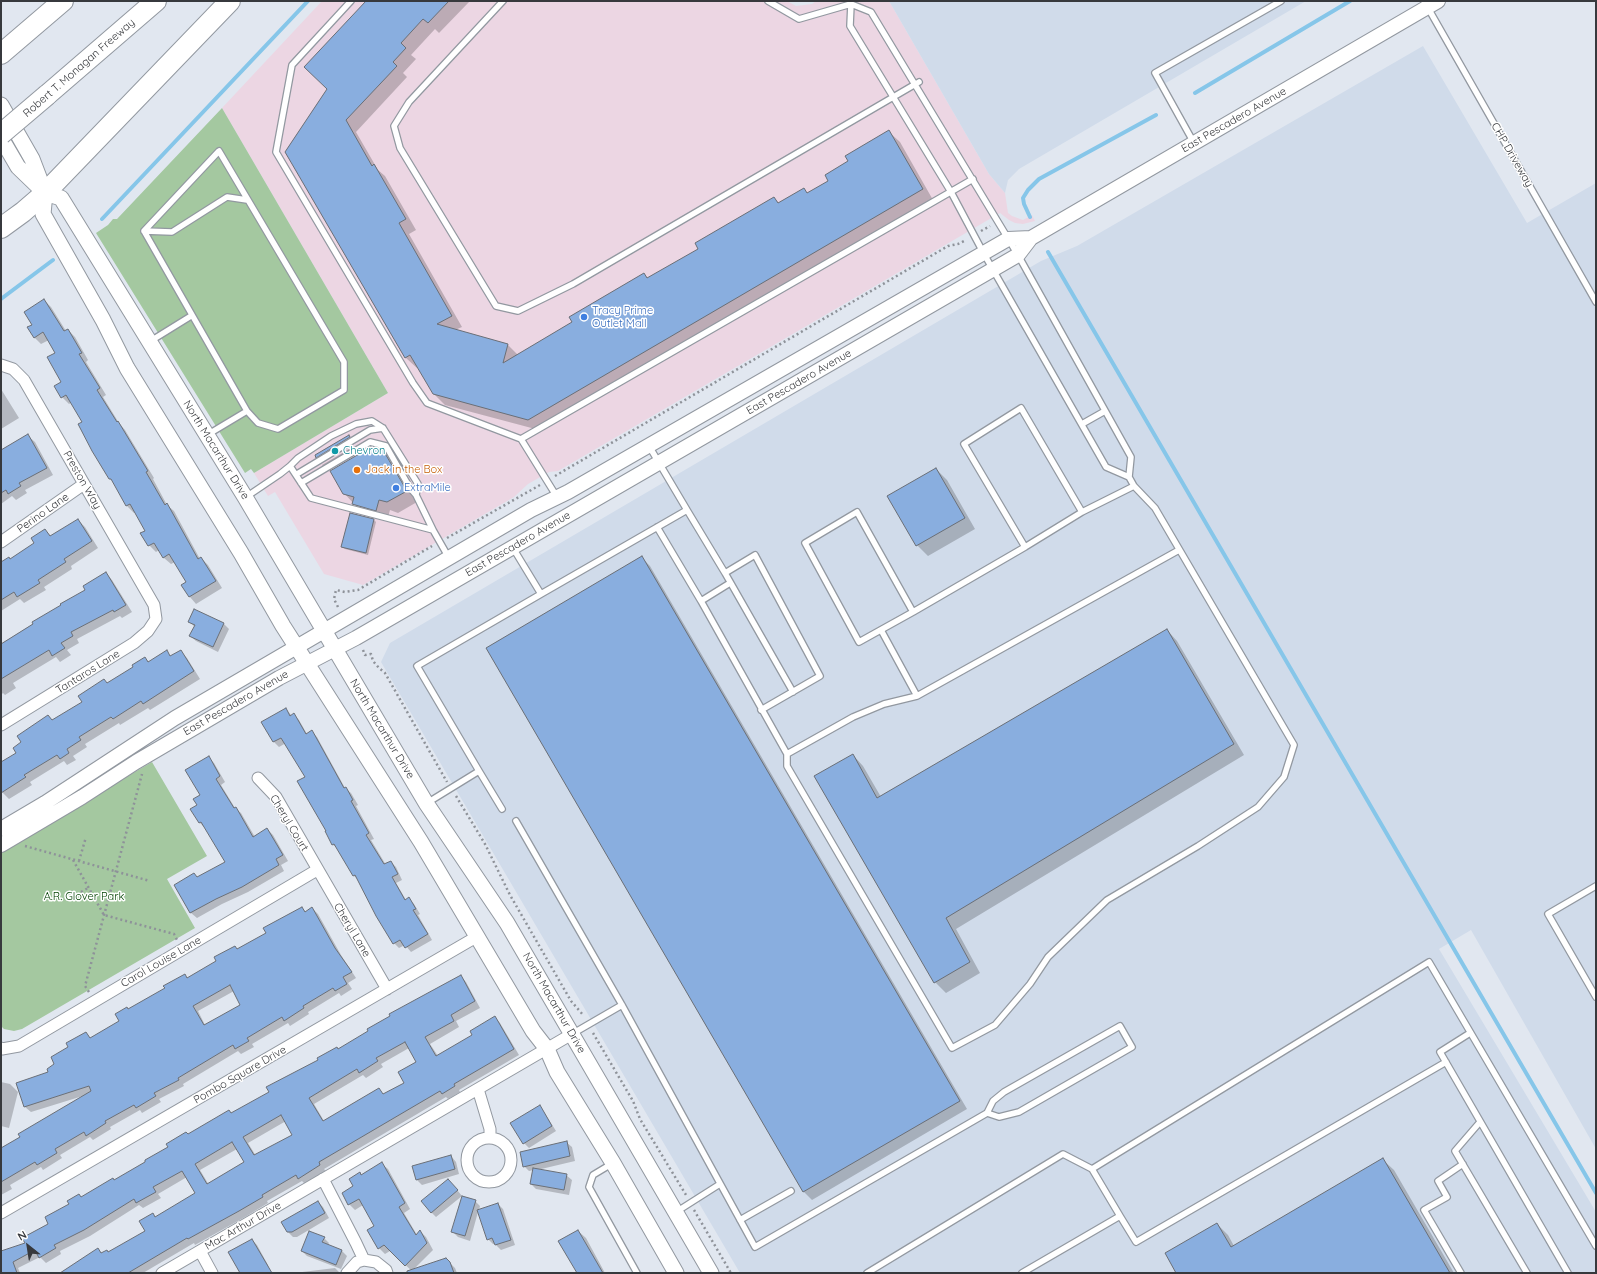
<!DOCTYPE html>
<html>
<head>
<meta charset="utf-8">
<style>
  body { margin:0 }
  #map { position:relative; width:1597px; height:1274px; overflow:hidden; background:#e1e7f0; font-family:Quicksand,sans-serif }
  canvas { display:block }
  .frame { position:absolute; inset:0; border:2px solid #37393d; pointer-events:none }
  .north { position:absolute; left:8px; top:1226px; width:40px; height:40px; -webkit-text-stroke:3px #fff; paint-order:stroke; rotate:330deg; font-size:11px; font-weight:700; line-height:16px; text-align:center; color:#37393d }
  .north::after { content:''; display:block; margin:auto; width:14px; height:18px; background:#37393d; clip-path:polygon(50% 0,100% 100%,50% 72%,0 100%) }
</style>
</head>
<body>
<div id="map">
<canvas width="1597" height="1274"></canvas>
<div class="frame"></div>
<div class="north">N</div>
</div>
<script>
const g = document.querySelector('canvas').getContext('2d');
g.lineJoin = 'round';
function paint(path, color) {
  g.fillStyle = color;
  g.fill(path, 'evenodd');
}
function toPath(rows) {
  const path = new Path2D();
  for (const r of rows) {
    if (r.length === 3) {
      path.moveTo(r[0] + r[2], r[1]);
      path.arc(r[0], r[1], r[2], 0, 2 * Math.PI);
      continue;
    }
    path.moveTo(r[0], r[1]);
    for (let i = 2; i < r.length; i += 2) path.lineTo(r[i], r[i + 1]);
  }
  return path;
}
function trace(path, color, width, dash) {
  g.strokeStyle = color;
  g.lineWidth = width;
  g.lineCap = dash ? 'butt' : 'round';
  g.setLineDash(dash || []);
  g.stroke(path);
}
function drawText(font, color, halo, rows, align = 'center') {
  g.font = font + ' Quicksand,sans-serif';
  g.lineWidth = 3;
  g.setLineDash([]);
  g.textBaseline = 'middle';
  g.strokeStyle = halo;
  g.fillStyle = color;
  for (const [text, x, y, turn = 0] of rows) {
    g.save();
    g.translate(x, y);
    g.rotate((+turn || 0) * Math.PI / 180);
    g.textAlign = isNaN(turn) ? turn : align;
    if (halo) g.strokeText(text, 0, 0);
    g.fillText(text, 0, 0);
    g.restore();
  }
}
const commercial = toPath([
  [322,1,787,1,796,6,812,4,816,1,889,1,989,174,1005,193,1008,213,1012,216,1023,220,1032,215,1035,221,1023,224,1015,223,1009,220,1000,213,558,471,549,472,528,484,514,497,363,585,324,574,275,492,268,496,254,473,388,393,222,108]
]);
const built = toPath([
  [889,1,1306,1,1019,169,1008,180,1005,193,989,174],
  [1423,46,1527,223,1596,183,1596,1149,1471,930,1439,949,1596,1212,1596,1273,740,1273,381,662,390,643,1041,261,1077,246]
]);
const green = toPath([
  [222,108,388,393,254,473,251,469,245,473,96,233,108,225,113,219,117,219],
  [152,762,207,856,167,879,195,928,22,1029,14,1031,4,1029,1,1026,1,850]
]);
const shadow = toPath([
  [367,1,470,1,439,33,435,29,411,55,416,59,403,73,407,77,356,132,378,170,385,176,416,230,409,234,462,327,455,330,507,344,518,355,573,322,644,274,649,279,700,249,774,198,779,203,804,189,808,194,829,181,849,162,889,132,900,142,933,200,539,430,445,405,434,394,419,367,417,368,406,358,286,152,328,89],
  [44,300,51,307,66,331,68,330,75,337,88,360,86,362,106,395,103,397,119,423,125,430,154,478,153,479,167,505,174,511,200,559,201,558,208,565,222,588,196,604,190,597,183,586,187,583,175,562,171,564,164,558,159,550,156,552,149,545,146,531,135,512,134,513,127,506,114,482,110,479,83,422,72,402,69,404,62,397,62,382,56,353,49,340,41,344,34,337,33,325],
  [1,389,19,418,1,429],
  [28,436,35,442,53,475,25,490,27,493,16,500,12,496,1,504,1,455],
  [348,437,353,442,322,462,317,457],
  [354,446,359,452,327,471,322,465],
  [383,451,394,462,417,502,398,513,390,510,387,521,364,515,344,493],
  [936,469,947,480,975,529,928,556,917,545,889,496],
  [78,520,85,527,98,548,71,566,72,569,44,587,46,590,24,603,20,599,1,611,1,563,10,560,35,544,45,530,51,536],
  [374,520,376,522,368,555,345,549,342,547],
  [642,558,650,566,967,1109,812,1200,804,1192,487,648],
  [106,573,112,580,132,612,122,618,120,616,77,639,79,643,67,650,71,655,60,662,56,657,13,683,16,688,5,695,3,693,1,695,1,644,86,590],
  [194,610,224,624,229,629,218,652,196,641,190,636,195,627,189,622],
  [1167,630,1177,641,1244,755,956,929,980,973,946,993,935,982,853,755,863,766,881,797],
  [180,651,187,658,200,679,150,710,148,708,120,725,119,723,85,744,87,747,73,756,76,760,67,765,64,761,30,782,32,785,9,799,2,792,1,790,1,763,17,753,23,743,48,716,53,721,83,702,104,680,108,684,134,668,145,658,149,662,166,652,171,657],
  [286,709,292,716,294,715,299,720,307,734,312,732,317,737,345,788,351,793,358,805,356,806,374,839,371,840,386,865,391,862,396,867,402,880,396,883,406,900,409,899,414,904,420,914,418,915,432,940,411,952,405,945,399,948,394,943,359,880,354,876,339,849,333,845,326,832,327,831,306,778,286,743,279,747,274,742,263,722],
  [209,758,214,763,225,782,221,785,235,808,241,813,255,837,267,829,273,835,288,861,281,865,284,871,248,892,222,904,197,918,191,913,176,885,197,878,226,862,205,828,199,822,199,805],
  [302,908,306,912,312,908,318,914,341,955,356,978,348,983,352,989,341,996,339,993,308,1012,309,1014,290,1026,288,1023,252,1044,254,1047,241,1054,238,1051,183,1084,184,1086,159,1099,161,1102,142,1113,140,1110,110,1127,111,1129,93,1140,90,1137,60,1155,62,1158,43,1170,41,1167,10,1185,12,1189,1,1195,1,1149,86,1095,31,1112,25,1107,17,1083,50,1072,70,1047,86,1033,91,1039,120,1021,128,1010,166,988,184,975,188,978,267,933],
  [234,991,242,1005,205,1025,198,1011],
  [461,976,466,982,480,1008,456,1021,459,1027,430,1044,438,1056,474,1035,495,1017,500,1023,519,1055,459,1090,460,1092,448,1099,446,1097,324,1169,326,1171,305,1184,302,1181,267,1201,268,1203,245,1217,195,1245,194,1243,143,1273,61,1273,98,1249,102,1254,108,1253,146,1231,153,1214,156,1218,196,1194,187,1177,158,1194,161,1198,143,1208,139,1205,90,1236,60,1251,61,1254,46,1263,40,1257,18,1268,20,1273,1,1273,1,1252,26,1244,82,1198,115,1181,188,1135,231,1114,270,1092],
  [409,1048,417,1062,406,1083,384,1095,379,1090,324,1121,314,1104,363,1075,366,1078,383,1067,381,1064],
  [286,1121,293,1135,256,1156,248,1143],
  [237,1149,245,1163,209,1185,200,1170],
  [1,1082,10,1084,18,1092,9,1128,1,1126],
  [539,1107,544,1112,556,1131,529,1148,524,1143],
  [566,1142,572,1147,575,1161,537,1170,566,1175,572,1180,569,1195,536,1189,531,1184,534,1170,529,1171,524,1166],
  [451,1156,456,1162,459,1174,422,1185,417,1180],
  [1383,1160,1394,1170,1454,1273,1177,1273,1217,1224,1228,1235,1234,1246],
  [382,1164,388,1169,410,1209,404,1213,417,1235,420,1231,426,1237,433,1250,412,1271,390,1251,385,1254,379,1248,375,1226,363,1205,355,1210,349,1204,355,1187,361,1176],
  [453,1185,462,1196,436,1217,431,1212],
  [475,1201,480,1206,479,1210,498,1204,503,1209,515,1245,501,1250,495,1244,493,1244,488,1239,478,1212,470,1241,458,1237,453,1232],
  [318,1202,323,1207,329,1218,297,1237,293,1237,288,1232],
  [578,1231,586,1238,605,1273,578,1273],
  [324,1238,329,1243,328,1245,342,1251,347,1256,341,1269,307,1256,302,1251],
  [252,1240,257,1245,268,1265,270,1273,241,1273],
  [446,1259,455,1268,457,1273,414,1273],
  [335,1268,340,1273,294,1273]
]);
const stream = toPath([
  [1195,93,1350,1],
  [1030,217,1024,204,1023,198,1028,190,1039,179,1156,115],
  [102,219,308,1],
  [1048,252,1596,1193],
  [1,299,53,260]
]);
const building = toPath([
  [366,1,449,1,428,23,423,19,401,43,406,48,393,62,397,66,346,120,372,166,374,164,406,219,399,223,452,316,437,324,508,344,503,363,572,322,569,317,644,273,647,278,698,249,695,243,774,197,778,203,804,188,807,193,828,181,825,175,848,161,845,156,889,130,923,189,528,420,433,394,410,355,405,358,285,152,327,89,304,67,366,1],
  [44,299,64,331,68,329,82,353,79,354,100,388,97,390,117,422,118,421,148,471,146,472,165,505,167,503,198,559,201,557,216,581,189,597,181,585,186,582,169,554,163,558,154,543,148,546,140,533,145,531,130,504,126,506,111,479,109,479,92,451,78,424,82,422,66,395,61,398,54,386,61,382,47,357,55,353,43,332,34,338,27,327,32,325,24,312,44,299],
  [28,434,47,468,19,483,21,486,8,494,6,490,1,493,1,450,28,434],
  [349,435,350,437,316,458,315,455,349,435],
  [371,447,383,450,407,491,387,502,379,500,376,511,352,504,354,497,343,494,330,471,371,447],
  [936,468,965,518,916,546,887,496,936,468],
  [350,513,374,519,366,553,341,547,350,513],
  [78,519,92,541,64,559,66,562,38,580,40,583,17,597,14,592,1,600,1,562,9,557,10,559,34,543,31,538,45,529,50,536,78,519],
  [642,556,960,1101,803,1192,486,648,642,556],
  [106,572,126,605,114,612,113,610,71,632,73,636,61,643,65,648,52,656,49,650,1,679,1,644,33,624,32,622,61,605,60,604,85,590,83,586,106,572],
  [194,609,224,623,213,647,189,636,195,625,188,622,194,609],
  [1167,629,1234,744,946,918,970,962,934,983,814,776,853,754,877,798,1167,629],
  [167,650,170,656,181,650,194,671,143,704,141,701,113,719,111,717,79,737,81,740,67,749,69,753,60,759,57,755,24,775,26,777,1,793,1,762,16,753,13,748,21,742,17,736,48,715,52,720,82,702,78,696,104,679,107,683,133,667,132,665,145,657,148,662,167,650],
  [286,708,290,716,294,713,306,734,312,730,344,788,346,787,353,800,351,801,369,833,366,835,384,864,391,861,398,874,392,877,405,900,409,897,416,909,413,910,428,934,405,948,400,940,393,944,376,916,355,875,353,876,334,844,332,845,325,831,326,831,297,781,305,777,281,738,273,742,261,722,286,708],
  [209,756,220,776,216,779,234,808,236,807,253,837,267,828,283,855,276,859,279,865,242,887,216,899,190,913,174,885,194,873,197,877,225,862,201,822,199,823,190,809,197,805,193,799,200,795,185,770,209,756],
  [302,907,305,912,312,907,335,948,352,972,343,977,347,984,335,991,333,988,303,1006,304,1008,284,1021,282,1017,247,1038,249,1041,235,1049,233,1045,178,1078,179,1080,154,1093,156,1096,136,1108,134,1105,105,1121,106,1123,86,1136,84,1132,55,1149,57,1153,37,1165,35,1162,1,1182,1,1148,20,1137,18,1134,91,1091,89,1086,24,1107,16,1083,48,1072,47,1069,54,1064,51,1057,68,1047,66,1043,86,1032,90,1038,119,1021,115,1014,127,1007,128,1009,165,988,163,986,185,974,187,978,216,961,214,957,235,946,237,949,266,933,263,928,302,907],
  [230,985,240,1005,204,1025,193,1006,230,985],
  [461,975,475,1001,451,1015,454,1021,425,1037,436,1056,472,1035,470,1031,495,1016,514,1049,454,1084,455,1086,442,1094,440,1091,319,1162,320,1165,298,1179,296,1175,262,1195,263,1197,239,1211,188,1239,187,1238,128,1273,60,1273,98,1248,101,1253,107,1250,108,1252,145,1231,139,1221,153,1213,155,1217,195,1193,182,1171,153,1187,156,1192,136,1203,134,1199,84,1230,54,1245,56,1248,39,1258,35,1250,13,1262,17,1273,1,1273,1,1251,25,1243,22,1238,48,1224,45,1217,69,1204,67,1201,79,1194,81,1197,113,1178,114,1180,145,1162,145,1160,168,1147,166,1144,186,1132,188,1134,229,1110,231,1113,269,1092,266,1087,318,1060,317,1058,337,1047,338,1049,368,1031,367,1029,390,1016,389,1014,461,975],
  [405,1042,416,1062,398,1072,404,1083,383,1094,379,1088,323,1121,309,1098,357,1069,359,1073,378,1061,376,1058,405,1042],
  [281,1115,292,1135,254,1155,243,1137,281,1115],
  [232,1142,244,1162,207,1184,195,1164,232,1142],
  [540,1105,552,1126,523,1144,510,1123,540,1105],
  [567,1141,570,1156,523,1167,520,1152,567,1141],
  [451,1155,455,1169,416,1180,412,1166,451,1155],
  [1383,1158,1450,1273,1176,1273,1165,1253,1217,1223,1231,1247,1383,1158],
  [382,1162,405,1203,399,1207,416,1235,420,1230,427,1243,405,1266,384,1245,378,1249,367,1230,374,1226,359,1199,348,1205,342,1193,353,1186,349,1179,360,1172,361,1175,382,1162],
  [533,1168,567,1174,564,1190,530,1184,533,1168],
  [448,1179,458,1190,431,1213,421,1201,448,1179],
  [462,1196,476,1200,465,1236,451,1232,462,1196],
  [318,1201,325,1213,292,1232,287,1232,281,1222,318,1201],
  [498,1203,511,1240,495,1245,492,1238,487,1240,477,1210,498,1203],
  [578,1230,603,1273,577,1273,558,1241,578,1230],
  [309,1231,325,1237,322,1242,342,1250,336,1265,301,1251,309,1231],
  [252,1239,272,1273,240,1273,228,1252,252,1239],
  [446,1258,450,1262,454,1273,407,1273,407,1271,446,1258]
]);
const path = toPath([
  [981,231,990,226],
  [555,476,948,246,958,244,966,240],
  [447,538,540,485],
  [338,607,334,599,336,590,345,592,358,590,432,546],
  [363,650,365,655,371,654,373,661,379,668,385,673,447,782],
  [456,796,485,844,510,895,571,1001,584,1016],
  [25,846,150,881],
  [73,860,104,915,174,934,177,940],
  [79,861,86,837],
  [81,892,88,888],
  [89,992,85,986,142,774],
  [593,1033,633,1101,640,1119,686,1195],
  [694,1210,731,1273]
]);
const service = toPath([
  [351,1,292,65,276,152,413,383,427,403,521,439,557,497],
  [503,1,409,102,394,126,400,148,496,306,518,311,573,284,919,82],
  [1424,1,1596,302],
  [851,4,850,26,951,192,984,254,1106,467,1129,477],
  [1194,143,1155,73,1281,1],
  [144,231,172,232,227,197,247,200],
  [149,342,191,316],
  [1082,424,1105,411],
  [207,435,247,411,258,423,278,429,344,390,344,362,219,151,144,231,247,411],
  [521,439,973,179],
  [290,466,298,458,331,436,356,424,372,421,383,428,418,484,416,495,433,530],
  [297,474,370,430,383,428],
  [301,483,370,442,386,446,410,488,416,495],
  [246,497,280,474,290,466,311,498,433,530,449,558],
  [687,510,725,573,793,692],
  [657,527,701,601,787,754,787,766,952,1048,995,1025,1030,984,1048,957,1107,900,1198,846,1258,807,1284,777,1294,745,1155,508,1134,486,1129,477,1131,457,1018,255,871,12,851,4,799,19,768,1],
  [1025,547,1082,512],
  [725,573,755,555,820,676,761,710],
  [541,594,687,510,649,446],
  [701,601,730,583],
  [913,612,859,642,805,543,857,512,913,612,1025,547,964,444,1021,408,1082,512,1134,486],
  [881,630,917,696],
  [787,754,853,717,884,704,917,696,1179,550],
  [479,771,417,666,541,594,513,548],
  [427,803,479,771,502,809],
  [516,821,622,1005,755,1247,987,1113,999,1117,1019,1112,1132,1047,1120,1026,1004,1092,993,1101,987,1113],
  [1596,886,1548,914,1596,997],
  [1470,1033,1440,1052,1568,1273],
  [572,1034,622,1005],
  [1480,1122,1455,1151,1527,1273],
  [613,1163,593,1175,589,1187,637,1273],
  [676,1212,720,1184],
  [1120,1216,1136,1242,1446,1062],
  [740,1220,791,1191],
  [867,1273,1063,1154,1092,1169],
  [1022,1273,1120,1216,1092,1169,1429,962,1596,1246],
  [1461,1273,1424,1210,1447,1197,1438,1181,1463,1164]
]);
const minor = toPath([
  [1,365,13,369,24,380,154,605,156,619,148,631,134,643,1,725],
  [1,542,84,484],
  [258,778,276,797,387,989],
  [1,1048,2,1049,19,1046,317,870],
  [478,1089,490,1129,490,1138],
  [489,1160,22],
  [323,1179,356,1243,364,1260],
  [1,1213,478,936],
  [200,1251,212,1273],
  [162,1273,572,1034],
  [347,1273,357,1262,364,1260,376,1262,386,1270,387,1273]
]);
const tertiary = toPath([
  [1,829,45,803,175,718,531,510,568,492,1008,239,1031,238],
  [1,845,82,797,136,762,279,678,356,638,1018,255,1031,238,1438,1]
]);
const secondary = toPath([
  [1,105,32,159,45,193,61,198,245,497,426,803,507,923,711,1273],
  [1,138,18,167,45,193,43,214,103,320,127,368,241,553,283,626,421,842,533,1031,547,1049,557,1072,613,1163,676,1273]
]);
const motorway = toPath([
  [1,54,63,1],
  [47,95,156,1],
  [1,228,23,212,45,193,230,1]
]);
const motorwayBridge = toPath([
  [1,134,47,95]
]);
const markers = [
  [584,317,4,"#3f7fe0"],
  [335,451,4,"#0f9aa8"],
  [357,470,4,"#e8710a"],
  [396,488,4,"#3f7fe0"]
];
const streetNames = [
  ["Robert T. Monagan Freeway",79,68,-41],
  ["East Pescadero Avenue",1234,120,-30],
  ["CHP Driveway",1512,155,60],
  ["East Pescadero Avenue",799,382,-30],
  ["North Macarthur Drive",216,450,58],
  ["Preston Way",82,480,60],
  ["Perino Lane",43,513,-35],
  ["East Pescadero Avenue",518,544,-30],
  ["Tantaros Lane",88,672,-32],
  ["East Pescadero Avenue",236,703,-30],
  ["North Macarthur Drive",382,729,59],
  ["Cheryl Court",289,823,59],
  ["Cheryl Lane",352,930,59],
  ["Carol Louise Lane",161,962,-30],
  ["North Macarthur Drive",554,1003,60],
  ["Pombo Square Drive",240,1075,-30],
  ["Mac Arthur Drive",243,1226,-30]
];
const shopNames = [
  ["Tracy Prime",592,311],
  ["Outlet Mall",592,324],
  ["ExtraMile",404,488]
];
const cultureNames = [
  ["Chevron",343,451]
];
const foodNames = [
  ["Jack in the Box",365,470]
];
const parkNames = [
  ["A.R. Glover Park",84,897]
];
paint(commercial, '#ecd6e3');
paint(built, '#d0dbea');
paint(green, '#a4c8a0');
paint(shadow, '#0003');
trace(stream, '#86c6e9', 4);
paint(building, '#89aedf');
trace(building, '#6a6f77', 1);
trace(service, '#9298a0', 8);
trace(minor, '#9298a0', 13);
trace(tertiary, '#9298a0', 16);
trace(secondary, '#9298a0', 17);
trace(motorway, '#9298a0', 22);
trace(path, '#8e9299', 2.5, [2, 3]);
trace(service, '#fff', 5.5);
trace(minor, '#fff', 11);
trace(tertiary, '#fff', 14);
trace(secondary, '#fff', 15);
trace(motorway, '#fff', 20);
trace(motorwayBridge, '#9298a0', 22, []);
trace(motorwayBridge, '#fff', 20);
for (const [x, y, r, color] of markers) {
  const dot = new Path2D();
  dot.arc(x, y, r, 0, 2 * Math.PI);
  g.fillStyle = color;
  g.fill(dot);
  trace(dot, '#fff', 1.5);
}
drawText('11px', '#37393d', '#fff', streetNames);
drawText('11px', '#366cbe', '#fff', shopNames, 'left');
drawText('11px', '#0d838f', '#fff', cultureNames, 'left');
drawText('11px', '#c56008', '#fff', foodNames, 'left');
drawText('11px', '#004100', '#fff', parkNames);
</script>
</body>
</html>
